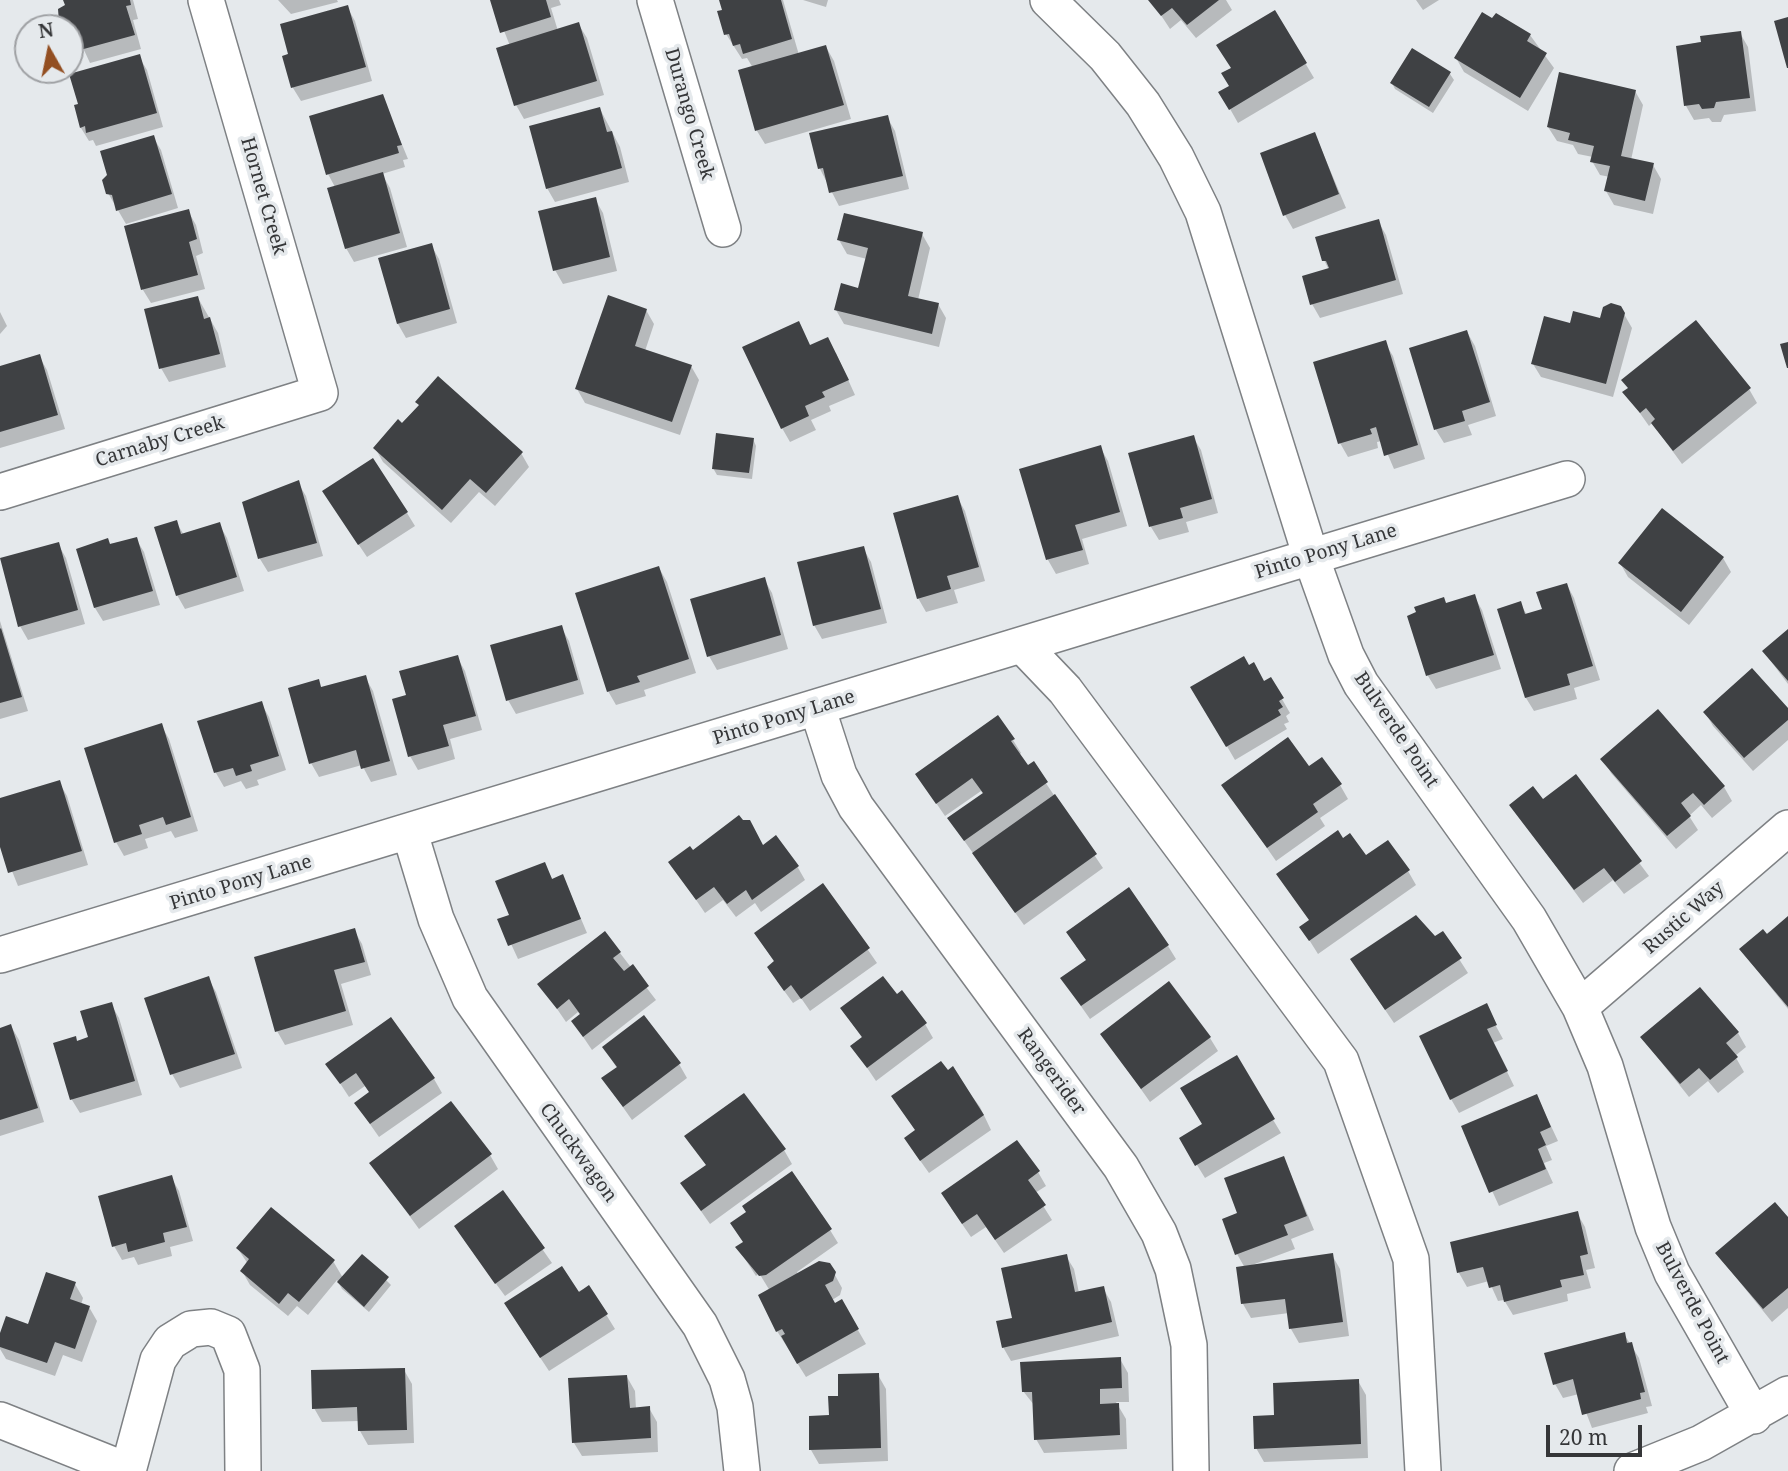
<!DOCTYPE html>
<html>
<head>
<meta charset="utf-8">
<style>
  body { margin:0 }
  #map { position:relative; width:1788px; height:1471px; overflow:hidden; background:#e5e9ec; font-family:"Noto Serif",serif }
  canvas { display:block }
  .north { position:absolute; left:14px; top:14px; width:70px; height:70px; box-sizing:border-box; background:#e5e9ec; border:2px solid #9fa1a4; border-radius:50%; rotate:351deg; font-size:19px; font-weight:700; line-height:28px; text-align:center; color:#353638 }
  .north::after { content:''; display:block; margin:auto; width:24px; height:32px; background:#934f22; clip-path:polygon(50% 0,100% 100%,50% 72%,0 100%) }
  .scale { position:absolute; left:1546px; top:1425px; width:96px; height:32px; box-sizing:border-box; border:4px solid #353638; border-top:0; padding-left:9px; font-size:21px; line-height:24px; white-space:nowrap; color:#353638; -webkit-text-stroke:5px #e5e9ec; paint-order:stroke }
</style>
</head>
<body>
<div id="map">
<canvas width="1788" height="1471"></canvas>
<div class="north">N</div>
<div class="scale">20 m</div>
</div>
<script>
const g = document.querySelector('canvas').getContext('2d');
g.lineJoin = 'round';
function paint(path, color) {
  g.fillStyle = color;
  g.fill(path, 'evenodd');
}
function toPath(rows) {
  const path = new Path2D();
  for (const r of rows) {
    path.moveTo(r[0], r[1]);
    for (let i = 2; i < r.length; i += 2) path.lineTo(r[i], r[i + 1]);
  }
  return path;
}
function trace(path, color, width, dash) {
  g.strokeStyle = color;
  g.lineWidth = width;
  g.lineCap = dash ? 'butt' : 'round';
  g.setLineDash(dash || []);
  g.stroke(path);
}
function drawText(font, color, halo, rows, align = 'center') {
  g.font = font + ' "Noto Serif",serif';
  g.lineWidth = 7;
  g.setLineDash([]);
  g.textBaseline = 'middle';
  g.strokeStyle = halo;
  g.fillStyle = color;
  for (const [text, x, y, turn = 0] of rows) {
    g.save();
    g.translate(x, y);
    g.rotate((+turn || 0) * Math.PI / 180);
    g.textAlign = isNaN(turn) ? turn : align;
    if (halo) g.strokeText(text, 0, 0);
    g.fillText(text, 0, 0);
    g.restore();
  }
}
const shadow = toPath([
  [65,0,133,0,138,19,133,20,141,49,90,63,78,37,70,35,70,28,65,28,61,21,67,6],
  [278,0,337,0,338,2,291,14],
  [492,0,559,0,561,5,551,8,558,31,579,25,587,38,604,95,524,119,516,105,510,46],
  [721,0,783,0,799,55,826,47,834,61,851,119,765,144,757,131,740,72,753,68,747,58,742,59,726,34],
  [803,0,828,0,826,7],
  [1151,0,1226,0,1232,10,1196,38,1181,20,1170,29],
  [1416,0,1439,0,1423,10],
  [347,7,355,21,372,81,301,101,293,88,284,57],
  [1275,12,1314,78,1238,123,1221,93,1231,87,1233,69],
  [1740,33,1748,47,1756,111,1724,115,1721,122,1712,122,1709,118,1694,120,1686,106,1678,47],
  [1530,35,1554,68,1528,111,1464,72,1456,58],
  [1412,50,1450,74,1454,80,1433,113,1395,89,1392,83],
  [139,57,147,70,163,127,96,146,93,140,89,141,81,128,76,107],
  [1635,91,1643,105,1631,160,1653,165,1661,179,1653,214,1614,205,1606,191,1610,177,1600,175,1592,161,1593,157,1578,154,1573,145,1557,141,1548,127],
  [382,96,408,159,403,160,405,167,382,174,390,188,407,247,354,262,346,248,335,187,328,174],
  [600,109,620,147,629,182,555,202,547,188],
  [887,117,895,131,909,189,839,206,820,169,812,135],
  [1315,134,1346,208,1293,229,1285,215],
  [153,137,161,150,178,208,126,224,108,193],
  [595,199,603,213,617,271,563,284,555,270],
  [188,211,196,225,203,253,196,256,205,289,151,303,143,290,126,228],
  [1378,221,1386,235,1403,294,1320,318,1312,304,1329,270,1324,260],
  [922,234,930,248,918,300,938,304,946,318,939,347,844,324,836,310,859,290,867,259,847,254,839,240],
  [431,245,439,259,457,323,406,338,398,324,380,259],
  [198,298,218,333,226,367,169,382,161,368],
  [1620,307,1632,328,1613,397,1541,377,1533,364,1571,325,1601,320],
  [646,310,654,324,645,351,691,366,699,380,680,435,585,403,577,389],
  [0,312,7,326,0,334],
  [1467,332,1475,346,1496,416,1468,425,1472,435,1444,443,1436,430,1411,349],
  [1385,343,1393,356,1425,459,1394,469,1382,441,1377,442,1378,448,1348,457,1340,443],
  [810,347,836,353,855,395,829,406,831,411,811,420,816,430,790,442,782,428],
  [39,356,47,370,65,429,0,448,0,368],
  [1749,389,1757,403,1682,464,1652,423,1649,426,1625,392],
  [417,402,521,453,529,467,495,506,479,492,451,523,383,462,375,448,420,406],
  [1193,437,1201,450,1218,513,1186,522,1189,532,1159,540,1151,527,1130,454],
  [753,439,756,446,752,479,717,475,713,468],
  [1100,447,1108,461,1127,526,1082,539,1089,564,1056,574,1048,560,1021,470],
  [298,483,306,496,323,556,268,572,260,559,244,503],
  [957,497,965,511,985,581,954,590,958,603,926,612,918,598],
  [332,505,407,513,415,526,367,557],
  [176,522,184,535,219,524,227,538,244,591,185,609,177,595],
  [136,539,144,552,160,605,103,621,95,608,78,550],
  [58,544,66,558,85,624,28,640,20,626],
  [863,548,871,562,887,623,822,639,814,625],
  [1723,558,1731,572,1689,625,1628,577,1620,563],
  [659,568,667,582,696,673,644,690,646,696,616,705,608,691],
  [764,579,772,593,788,649,717,670,709,656],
  [1567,585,1574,598,1600,680,1574,688,1577,699,1534,711,1526,698,1520,603,1527,615,1544,610],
  [1474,596,1482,610,1501,669,1436,689,1428,676,1409,617],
  [0,621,28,711,0,719],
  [561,627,569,641,584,694,516,714,508,700],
  [1788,631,1788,684,1764,652],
  [457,657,465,671,482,730,450,739,455,759,418,770,410,756],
  [365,677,373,691,397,775,371,782,362,765,319,777,311,763,318,682,322,689],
  [1271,680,1290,713,1286,716,1289,722,1284,724,1287,729,1235,760,1193,688,1264,683],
  [261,703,269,717,286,770,257,780,259,785,246,789,241,781,224,787,216,773,199,722],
  [1788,710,1788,740,1753,771,1713,726,1705,712],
  [161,725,169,739,198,831,175,838,171,831,145,839,148,848,124,856,116,842],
  [1013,740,1021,753,1019,755,1028,768,1033,764,1103,868,1024,925,958,832,984,795,981,791,945,816,917,775],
  [1603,759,1724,787,1732,801,1712,818,1701,805,1689,816,1698,830,1676,849,1611,773],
  [1309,768,1340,785,1348,799,1320,818,1325,826,1276,861,1223,785],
  [1575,777,1649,876,1624,894,1613,880,1583,903,1511,805,1542,802],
  [59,782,67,796,88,865,18,886,0,841,0,800],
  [1343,840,1366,858,1408,871,1416,885,1318,954,1301,927,1310,921],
  [763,847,797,866,805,880,761,912,755,903,736,917,723,900,705,913,671,863],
  [544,864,553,880,563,876,587,933,518,959,500,920,511,916],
  [823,885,877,963,810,1011,801,998,793,1003,777,981,775,963,756,934],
  [1788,920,1788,1009,1741,950],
  [354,930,362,944,371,975,341,984,353,1025,285,1045,277,1031],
  [1443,934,1468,973,1394,1023,1360,973],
  [1076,946,1168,946,1176,959,1090,1019,1071,992,1087,961],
  [620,953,656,1000,592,1050,573,1022,581,1016,578,1012,566,1022,540,984],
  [208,978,216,992,242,1068,180,1088,172,1074,147,999],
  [897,996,925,1024,933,1038,876,1081,853,1047,863,1039,842,1009],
  [111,1004,119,1018,142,1095,80,1113,72,1100,55,1044,90,1039],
  [1491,1017,1503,1039,1493,1043,1514,1086,1459,1113,1451,1099],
  [11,1026,19,1040,44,1122,0,1136,0,1030],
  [1738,1033,1746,1047,1735,1056,1744,1072,1718,1093,1708,1081,1689,1097,1642,1038],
  [1102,1034,1210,1038,1218,1051,1150,1102],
  [604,1048,679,1064,687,1078,632,1120,603,1079,617,1068],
  [1236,1058,1281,1133,1205,1178,1181,1139,1204,1125],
  [328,1065,434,1079,442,1093,379,1137,365,1117,370,1093,365,1086,349,1097],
  [952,1069,980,1107,991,1130,929,1173,914,1152,917,1131,947,1072],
  [1537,1096,1558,1141,1546,1146,1552,1160,1544,1163,1553,1183,1499,1206,1463,1127],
  [687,1136,784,1150,792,1164,710,1224,682,1184,707,1166],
  [490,1155,498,1169,419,1229,371,1163],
  [1284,1158,1314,1230,1291,1239,1295,1249,1252,1265,1332,1255,1340,1269,1349,1336,1299,1343,1291,1329,1289,1313,1251,1318,1243,1304,1238,1269,1245,1268,1237,1254,1239,1214],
  [1038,1172,1046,1186,1035,1193,1052,1220,1004,1253,986,1227,971,1237,951,1208],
  [171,1177,179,1191,193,1241,170,1247,172,1256,138,1265,134,1257,122,1260,114,1246],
  [503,1193,552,1263,505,1296,464,1240],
  [1577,1213,1585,1227,1595,1268,1586,1270,1591,1288,1567,1294,1568,1301,1513,1315,1504,1300,1498,1301,1489,1281,1467,1287,1459,1273,1452,1243],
  [1788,1219,1788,1308,1772,1322,1717,1254],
  [830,1230,838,1243,797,1272,798,1274,829,1264,842,1288,840,1295,832,1300,835,1305,841,1301,866,1344,806,1377,777,1331,770,1291,759,1273,756,1276,738,1248],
  [238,1249,333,1261,343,1278,362,1256,391,1285,369,1312,342,1289,337,1280,308,1315,297,1306,288,1316,250,1285,242,1271,248,1264],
  [1066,1256,1074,1269,1079,1293,1103,1288,1111,1302,1119,1336,1011,1361,1003,1347,1014,1319],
  [75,1284,83,1298,81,1305,89,1307,97,1321,82,1362,63,1355,55,1376,6,1359,0,1349,0,1338,30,1326],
  [589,1287,615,1329,549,1371,514,1318],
  [1624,1334,1639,1358,1652,1406,1646,1407,1648,1413,1592,1428,1579,1394,1563,1398,1555,1384],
  [1120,1359,1128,1373,1129,1402,1116,1402,1126,1419,1127,1449,1044,1453,1036,1439,1034,1405,1023,1391],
  [404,1370,412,1384,414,1443,368,1445,360,1431,359,1421,322,1422,314,1408],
  [878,1375,886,1389,888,1461,819,1464,811,1450,840,1398],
  [627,1377,635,1391,636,1409,649,1408,657,1422,658,1452,582,1456,574,1443],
  [1358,1381,1366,1395,1368,1458,1264,1462,1256,1448,1276,1417]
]);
const building = toPath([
  [63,0,130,0,131,5,126,6,135,35,80,50,73,24,59,22,58,9,65,5],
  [490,0,546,0,551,17,500,33],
  [719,0,781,0,792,39,743,54,740,44,733,46,729,34,724,35,717,11,722,10],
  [1148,0,1219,0,1187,25,1172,8,1161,16],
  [348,5,366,67,291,88,282,56,288,54,280,24],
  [1275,10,1307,63,1229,110,1218,92,1229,86,1221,73,1231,68,1216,45],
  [1482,12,1492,18,1496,13,1531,34,1527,41,1547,53,1520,98,1454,58],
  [1788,17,1788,68,1787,68,1774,21],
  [579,22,597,81,514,106,496,48],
  [1741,31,1750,98,1716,102,1714,108,1702,109,1699,104,1684,106,1676,46,1701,42,1700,36],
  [826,45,844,105,755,131,738,70],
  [1412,48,1451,72,1429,107,1390,83],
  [140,54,157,113,86,133,85,126,80,128,74,105,78,104,69,74],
  [1559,72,1636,90,1621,156,1654,163,1645,201,1604,191,1610,166,1590,162,1594,146,1568,140,1570,133,1547,127],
  [383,94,402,145,397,146,399,153,326,175,309,116],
  [600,107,607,132,612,131,622,168,546,189,529,126],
  [888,115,903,176,829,193,823,168,818,169,809,133],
  [1315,132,1339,194,1283,216,1260,153],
  [154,135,172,194,116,211,112,195,106,194,102,180,107,175,100,151],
  [383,172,400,233,345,249,327,188],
  [596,197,610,257,553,271,538,211],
  [189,209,197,239,189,242,198,275,141,290,124,226],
  [844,213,923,232,908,296,939,303,932,334,834,310,841,283,858,288,868,248,837,240],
  [1379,219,1396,280,1310,305,1302,276,1329,268,1326,261,1322,261,1315,237],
  [432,243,450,309,397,324,378,258],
  [608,295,647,309,635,346,692,365,672,422,575,389],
  [198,296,204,319,210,317,220,354,159,369,144,309],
  [1611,303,1621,306,1625,313,1606,384,1531,364,1544,316,1570,323,1573,311,1600,318,1603,307],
  [1696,320,1751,388,1673,451,1651,423,1655,419,1646,408,1640,413,1622,392,1628,388,1621,380],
  [799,321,810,345,828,337,849,380,822,392,825,397,805,406,809,416,781,429,742,347],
  [1467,330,1490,402,1462,411,1465,421,1434,430,1409,348],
  [1386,340,1418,445,1384,456,1376,427,1370,429,1372,434,1338,444,1313,362],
  [1788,342,1788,368,1787,368,1780,344],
  [40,354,58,415,0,432,0,366],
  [438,376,523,452,486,493,470,479,442,510,373,448,398,419,402,423,419,405,415,402],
  [716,433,754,438,749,473,712,469],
  [1194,435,1212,499,1180,508,1183,518,1149,527,1128,453],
  [1101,445,1120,512,1075,525,1083,550,1046,560,1019,469],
  [373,458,408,512,358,545,322,491],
  [299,480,317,543,258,559,242,502],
  [958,495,979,567,947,576,951,589,917,599,893,513],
  [1662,508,1724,557,1681,612,1618,563],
  [177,520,181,534,220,522,237,577,176,596,154,527],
  [137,537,153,591,94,608,76,549,108,538,110,544],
  [59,542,78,610,18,627,0,558],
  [864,546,881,609,813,626,797,562],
  [659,566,689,659,637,676,640,682,607,692,575,593],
  [765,577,781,635,707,657,690,599],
  [1567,583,1593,666,1567,674,1570,685,1525,698,1497,609,1521,601,1525,614,1542,609,1536,592],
  [1475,594,1494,655,1426,676,1407,616,1416,612,1414,607,1444,597,1446,603],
  [562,625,578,680,506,701,490,645],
  [1,628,22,697,0,703,0,629],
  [1788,629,1788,681,1762,651],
  [458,655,476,716,443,725,449,746,408,757,392,699,406,695,399,671],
  [1244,656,1249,665,1254,662,1264,681,1271,677,1284,698,1279,701,1283,707,1278,710,1281,715,1226,747,1190,687],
  [1752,668,1788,708,1788,720,1744,758,1703,712],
  [366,675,390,761,361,769,356,750,309,764,288,688,319,679,321,687],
  [262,701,279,756,250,765,252,771,236,776,233,768,214,773,197,721],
  [1658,709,1725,786,1704,805,1693,793,1681,803,1691,816,1667,836,1600,759],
  [998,715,1015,739,1011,741,1028,765,1034,761,1048,782,964,841,947,818,983,793,972,778,936,804,915,774],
  [162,723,191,817,166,825,163,817,139,825,142,834,114,843,84,748],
  [1288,737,1309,766,1322,757,1342,784,1313,804,1318,812,1267,848,1221,785],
  [1576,774,1642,861,1615,882,1604,868,1574,890,1509,805,1533,786,1543,799],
  [60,780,82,851,8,873,0,847,0,798],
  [1055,794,1097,854,1015,913,972,853],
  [739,815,743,820,750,820,763,845,776,835,799,866,752,900,746,890,727,904,714,887,696,900,668,862,690,846,693,850],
  [1338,830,1343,838,1350,833,1366,855,1388,840,1410,870,1309,941,1299,927,1309,920,1276,874],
  [545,862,552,879,563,874,581,919,508,946,497,919,509,915,495,881],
  [823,883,870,948,801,999,791,985,784,991,767,967,774,961,754,933],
  [1129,887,1169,945,1081,1006,1060,978,1086,960,1066,932],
  [1416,915,1435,936,1443,931,1462,958,1385,1010,1350,959],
  [1788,916,1788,1007,1739,949,1763,929,1767,934],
  [355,928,365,962,334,970,346,1011,275,1032,254,957],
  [605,931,621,952,613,958,624,971,633,964,649,986,583,1037,571,1021,580,1014,569,999,557,1009,537,984],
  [209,976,235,1054,170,1075,144,998],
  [883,976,897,994,902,990,927,1023,867,1068,850,1046,862,1037,840,1008],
  [1169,981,1211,1037,1141,1089,1100,1034],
  [1700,987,1739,1032,1726,1043,1738,1057,1710,1080,1699,1068,1680,1084,1640,1037],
  [112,1002,135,1081,70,1100,53,1043,76,1036,77,1041,88,1037,80,1011],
  [1487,1003,1497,1025,1487,1029,1508,1071,1450,1100,1419,1036],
  [644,1015,681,1063,623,1107,601,1078,617,1067,602,1047],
  [391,1017,435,1078,370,1124,354,1103,369,1092,356,1073,340,1084,325,1064],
  [11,1024,38,1108,0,1120,0,1028],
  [1237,1055,1275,1119,1195,1166,1179,1138,1202,1124,1180,1088],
  [941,1061,948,1070,953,1066,984,1115,920,1161,904,1138,915,1130,891,1096],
  [744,1093,786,1149,701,1211,680,1183,706,1165,684,1136],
  [1537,1094,1551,1127,1540,1132,1546,1145,1538,1149,1546,1169,1489,1193,1461,1126],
  [451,1101,492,1154,410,1216,369,1163],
  [1017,1140,1040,1171,1028,1180,1046,1205,995,1240,977,1214,962,1224,941,1193],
  [1284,1156,1307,1216,1284,1225,1288,1235,1235,1255,1222,1219,1237,1213,1224,1178],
  [792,1171,832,1229,766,1275,759,1276,735,1247,743,1242,730,1223,746,1212,742,1206],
  [172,1175,187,1227,163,1233,165,1242,128,1252,126,1243,112,1247,98,1196],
  [503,1190,545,1248,495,1284,454,1226],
  [1775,1202,1788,1217,1788,1288,1763,1309,1715,1253],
  [271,1207,335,1260,299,1302,288,1293,279,1304,240,1271,249,1259,236,1248],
  [1578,1211,1588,1254,1580,1256,1584,1275,1560,1280,1562,1287,1504,1302,1500,1285,1489,1288,1483,1267,1457,1273,1450,1242],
  [1333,1253,1343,1322,1289,1329,1285,1299,1241,1304,1236,1267],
  [362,1254,389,1277,364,1307,337,1282],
  [1067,1254,1075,1292,1104,1286,1112,1322,1002,1348,996,1321,1012,1318,1001,1268],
  [819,1261,830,1263,836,1272,833,1281,825,1285,835,1303,842,1299,859,1329,797,1364,781,1336,785,1334,782,1329,776,1332,758,1295],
  [562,1266,579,1292,589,1285,608,1314,540,1358,504,1303],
  [46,1272,76,1282,70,1299,90,1306,75,1349,55,1342,47,1363,0,1347,0,1333,6,1316,28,1324],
  [1625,1332,1627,1343,1632,1342,1645,1392,1640,1393,1641,1399,1582,1415,1573,1379,1553,1385,1544,1353],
  [1121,1357,1122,1388,1100,1389,1100,1404,1119,1403,1120,1435,1034,1440,1032,1392,1022,1392,1020,1362],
  [405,1368,407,1430,358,1431,357,1407,312,1409,311,1370],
  [879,1373,881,1448,809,1450,809,1416,829,1415,828,1396,838,1396,838,1374],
  [627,1375,630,1408,650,1406,651,1438,572,1443,568,1378],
  [1359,1379,1361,1444,1254,1449,1253,1416,1274,1415,1273,1383]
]);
const minor = toPath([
  [655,0,723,229],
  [1048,0,1105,56,1143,104,1176,157,1203,212,1311,557,1346,655,1361,684,1529,919,1580,1007,1605,1066,1653,1227,1672,1273,1754,1416],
  [0,492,320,393,206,0],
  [1022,645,1065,690,1341,1061,1411,1259,1423,1471],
  [817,707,839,775,856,807,1121,1167,1159,1233,1173,1269,1189,1345,1191,1471],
  [410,833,436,919,470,998,700,1325,727,1379,735,1407,742,1471],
  [0,955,1567,479],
  [1580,1007,1788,828],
  [0,1420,128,1471],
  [128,1471,158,1360,170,1342,191,1329,211,1327,228,1334,242,1370,243,1471],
  [1632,1471,1701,1443,1788,1394]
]);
const streetNames = [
  ["Durango Creek",689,114,74],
  ["Hornet Creek",263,196,74],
  ["Carnaby Creek",160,442,-17],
  ["Pinto Pony Lane",1326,552,-17],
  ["Pinto Pony Lane",784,718,-17],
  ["Bulverde Point",1396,730,56],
  ["Pinto Pony Lane",241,883,-17],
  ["Rustic Way",1684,918,-41],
  ["Rangerider",1051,1072,54],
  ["Chuckwagon",578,1153,54],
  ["Bulverde Point",1692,1303,62]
];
paint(shadow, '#0003');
paint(building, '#3f4144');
trace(minor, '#7e8184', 38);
trace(minor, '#fff', 35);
drawText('19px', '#353638', '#e5e9ec', streetNames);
</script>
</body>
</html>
